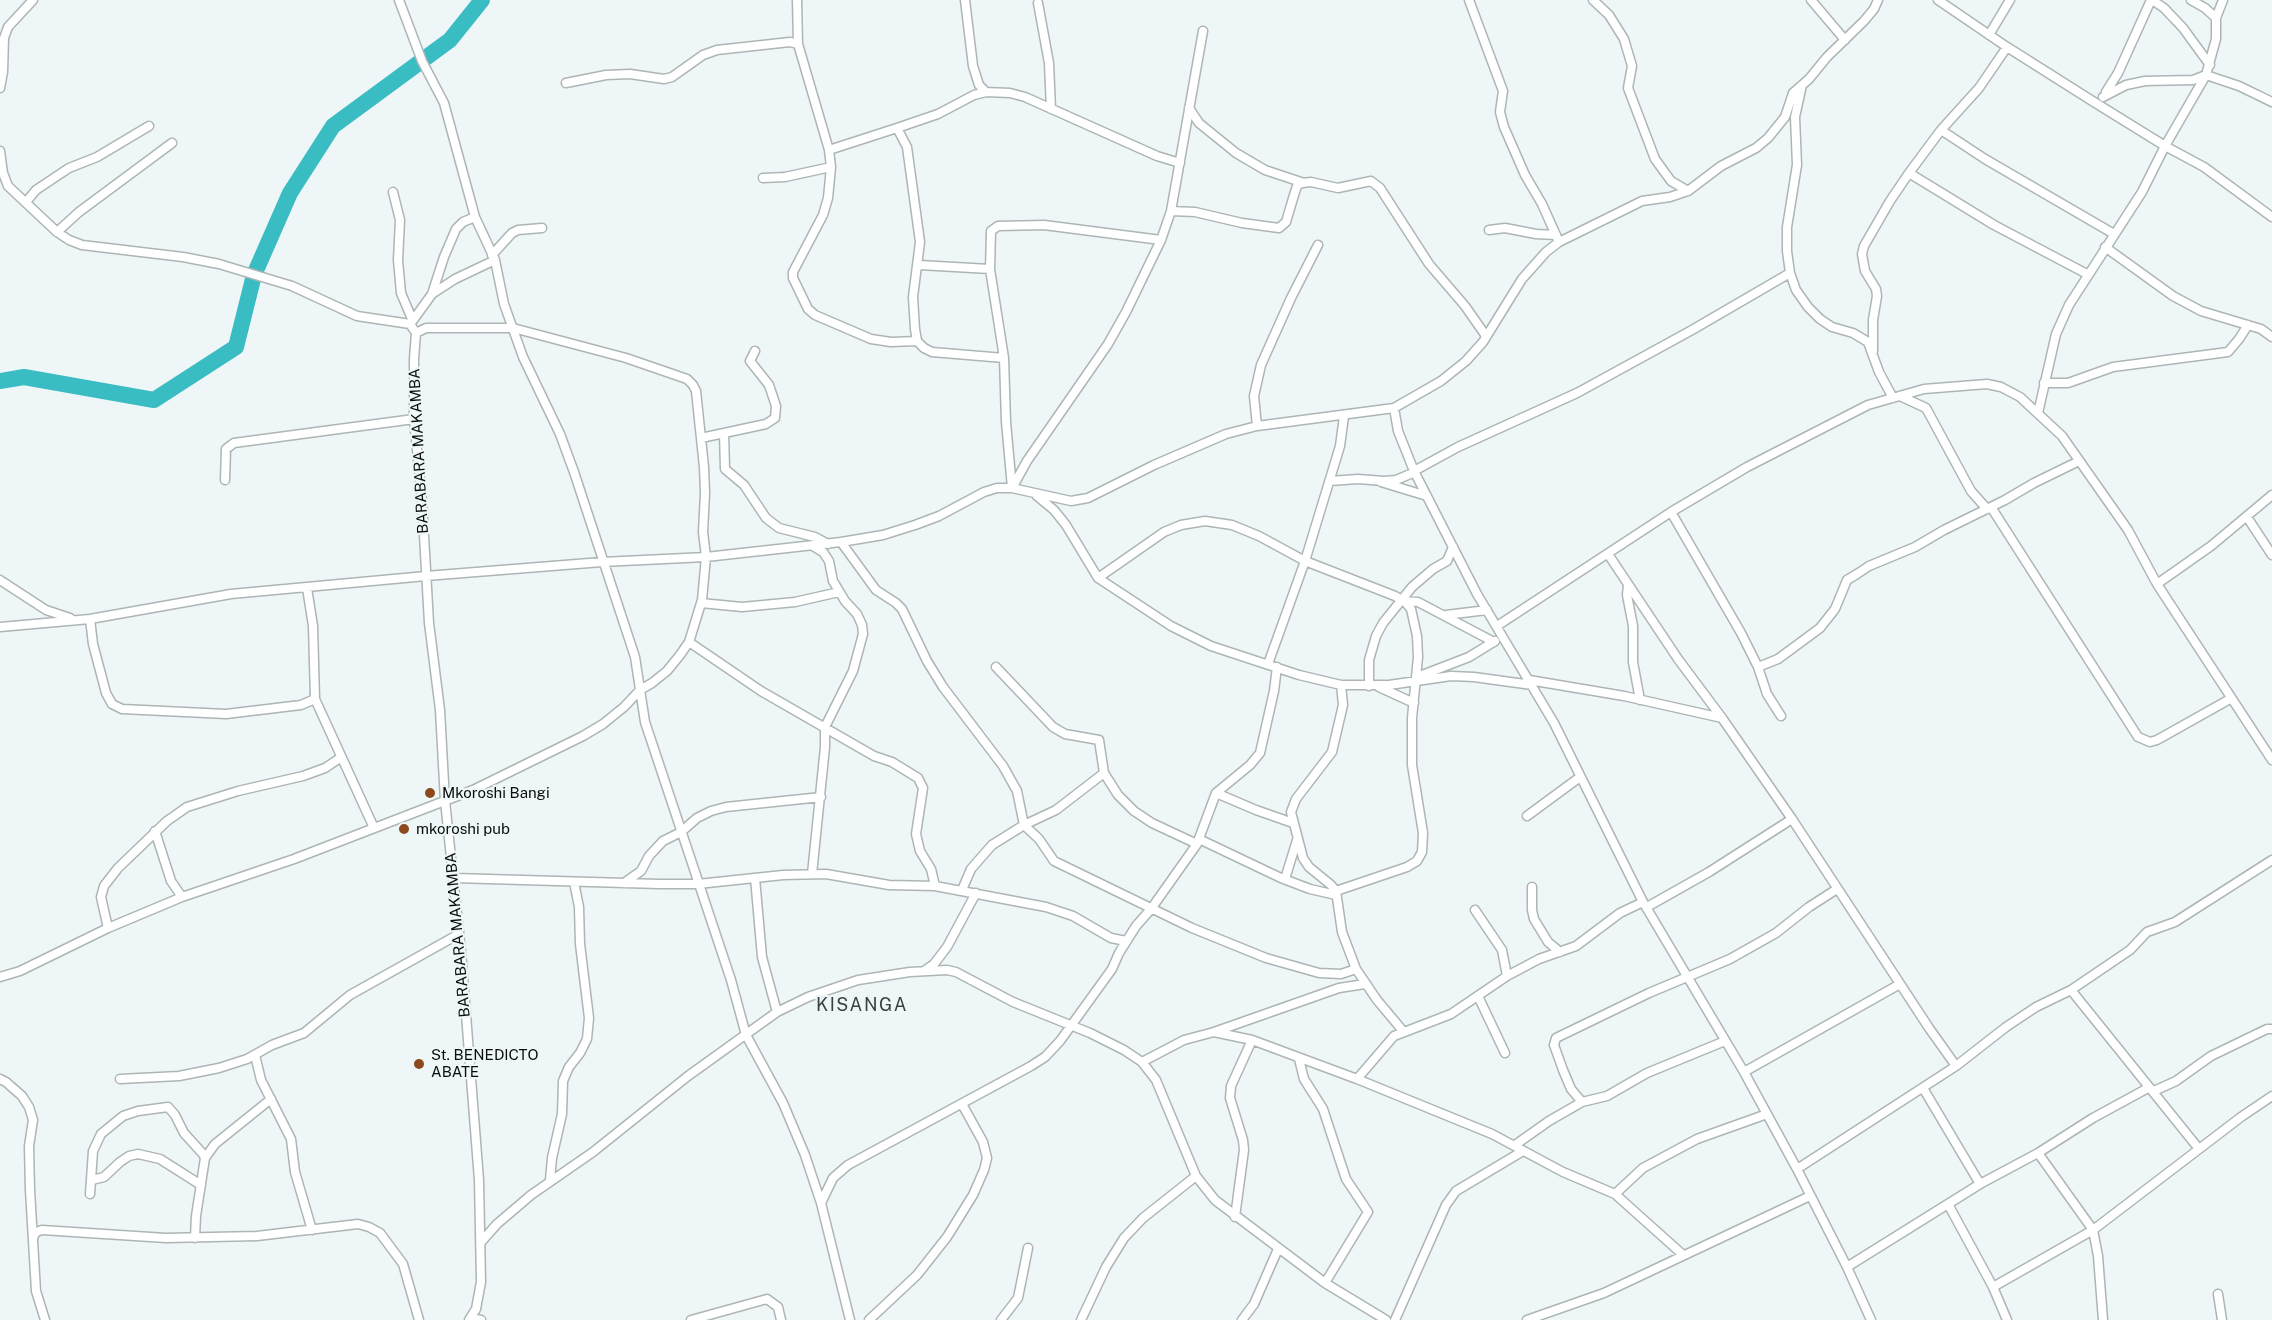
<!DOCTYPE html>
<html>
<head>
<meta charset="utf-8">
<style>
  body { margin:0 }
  canvas { display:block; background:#eef6f7 }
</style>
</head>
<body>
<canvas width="2272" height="1320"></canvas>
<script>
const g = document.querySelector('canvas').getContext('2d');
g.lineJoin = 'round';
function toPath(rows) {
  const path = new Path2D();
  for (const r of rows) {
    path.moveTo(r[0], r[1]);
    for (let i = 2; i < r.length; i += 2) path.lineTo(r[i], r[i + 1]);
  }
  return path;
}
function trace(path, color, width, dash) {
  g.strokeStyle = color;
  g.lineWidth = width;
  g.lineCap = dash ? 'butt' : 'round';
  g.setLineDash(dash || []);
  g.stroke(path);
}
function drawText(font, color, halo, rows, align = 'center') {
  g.font = font + ' "Public Sans",sans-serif';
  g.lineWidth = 4.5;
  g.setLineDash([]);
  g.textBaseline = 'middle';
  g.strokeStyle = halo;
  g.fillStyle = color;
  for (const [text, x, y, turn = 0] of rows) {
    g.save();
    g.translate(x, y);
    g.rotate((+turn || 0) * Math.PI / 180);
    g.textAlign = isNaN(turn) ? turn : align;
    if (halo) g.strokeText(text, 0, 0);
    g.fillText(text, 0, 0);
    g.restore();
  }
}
const river = toPath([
  [0,381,24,377,154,400,236,347,254,275,290,193,333,126,450,40,482,0]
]);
const street = toPath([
  [399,0,422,61,444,103,475,217,495,260,504,304,523,357,560,434,574,472,635,657,645,722,731,980,746,1035,783,1103,805,1155,821,1203,850,1320],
  [797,0,798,44],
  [965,0,973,66,979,85,986,92],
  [1469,0,1503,91,1500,112,1504,127,1525,175,1542,204,1559,242],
  [1593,0,1609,15,1624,39,1632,66,1628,88,1655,159,1671,181,1688,191],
  [1811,0,1845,40],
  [1938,0,2007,47,2094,102,2165,146,2204,167,2272,217],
  [2152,0,2164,8,2183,28,2210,65],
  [1038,3,1049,63,1051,109],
  [2216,18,2223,0],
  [1989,35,2010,0],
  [566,83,606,75,630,74,664,79,672,77,703,55,717,50,790,42,798,44,829,150,831,167,828,198,823,215,793,272,793,278,808,309,815,315,871,339,891,342,917,341],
  [1802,85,1795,117,1797,165,1787,227,1787,251,1790,273,1796,290,1808,307,1820,319,1832,327,1853,333,1868,342,1879,372,1893,398],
  [0,88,3,72,4,38,8,27,33,0],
  [2106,92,2118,73,2151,0],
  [2103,97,2126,85,2145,81,2193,80,2206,75,2239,86,2272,102],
  [1189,108,1199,123,1236,153,1265,170,1304,183],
  [897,128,938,114,974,95,986,92,1010,93,1025,97,1157,156,1180,163],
  [1941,130,1985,159,2114,234],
  [829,150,897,128,907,147,920,242,913,297,915,329,917,341,924,348,932,352,1004,358],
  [0,151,3,173,8,186,57,232,69,240,82,245,183,257,219,264,292,286,357,316,410,324,416,333,426,328,513,328,626,358,687,379,693,385,696,391,704,467,705,493,703,532,706,557,702,600,689,642,680,655,667,671,652,683,640,690,624,707,603,724,583,736,473,790,294,859,182,897,108,928,20,971,0,977],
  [1909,173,1994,225,2087,274],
  [763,178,785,177,831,167],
  [393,192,400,220,398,260,401,293,412,319],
  [26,202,36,190,69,168,97,157,149,126],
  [1171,211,1195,212,1242,223,1279,228,1286,222,1294,195,1297,186,1301,183,1311,182,1338,188,1371,181,1380,188,1429,264,1465,306,1486,336],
  [1489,230,1505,228,1536,234,1556,235],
  [57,232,79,212,172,143],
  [2105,247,2173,296,2201,311,2261,329,2272,337],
  [492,255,512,233,518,230,542,228],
  [919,265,990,269],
  [432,294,444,257,456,229,463,222,475,217],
  [411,323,432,294,455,279,495,260],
  [416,333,414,359,414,419,422,500,429,623,440,710,445,801,461,951,479,1180,481,1282,476,1309,469,1320],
  [1873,351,1873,320,1877,296,1876,289,1865,271,1862,254,1864,246,1890,201,1909,173,1941,130,1979,88,2007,47],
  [2044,383,2068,383,2113,367,2228,352,2239,339,2248,325],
  [1900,396,1926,408,1971,491,1987,509],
  [1394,408,1398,431,1414,471,1477,594,1554,723,1643,902,1744,1072,1797,1169,1847,1267,1871,1320],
  [2038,413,2056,334,2069,305,2142,192,2165,146,2206,75,2216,39,2216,18,2205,8,2191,0],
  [1257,426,1254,396,1261,365,1291,298,1318,245],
  [724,433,725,469,744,485,766,518,779,528,815,537,828,544],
  [701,438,766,424,775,418,776,406,769,385,750,361,755,351],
  [1414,471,1458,447,1577,393,1692,330,1790,273],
  [225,480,226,449,234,443,414,419],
  [1330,481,1358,479,1384,481,1396,480,1415,472],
  [1381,482,1427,496],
  [1012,488,1027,461,1108,344,1126,312,1161,240,1171,211,1203,31],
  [1012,488,1006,422,1004,358,990,269,991,231,998,226,1044,225,1161,240],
  [1037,496,1054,510,1066,525,1098,578,1171,626,1211,646,1299,675,1341,685,1389,685,1451,676,1474,677,1532,685],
  [1991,507,2138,737,2150,742,2157,740,2230,699],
  [1671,512,1741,633,1758,667,1767,694,1781,716],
  [2247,517,2272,555],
  [841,542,876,590,896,603,902,609,927,661,943,687,1003,766,1017,791,1024,825,1039,839,1054,861,1192,928,1266,958,1319,973,1341,974,1356,969],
  [1608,554,1678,659,1722,718,1792,819,1929,1028,1956,1066],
  [1098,578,1164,532,1181,525,1205,521,1232,525,1259,536,1305,561,1395,596,1405,602,1411,609,1417,636,1418,657,1412,718,1412,765,1423,833,1422,852,1417,861,1407,867,1336,891],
  [0,580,46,610,70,618],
  [2157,584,2211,546,2272,495],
  [1628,585,1627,595,1633,626,1633,662,1640,700],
  [307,588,313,626,315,699,374,828],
  [1404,601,1418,602,1494,642],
  [701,603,742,607,795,602,839,592],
  [1446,615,1487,610],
  [90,619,93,644,106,693,112,704,122,709,226,714,301,705,315,699],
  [1497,626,1671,512,1747,467,1868,405,1924,389,1987,384,2001,387,2020,397,2062,436,2128,530,2157,584,2272,760],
  [0,627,90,619,231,594,426,576,602,562,706,557,841,542,883,535,915,525,939,516,984,492,997,488,1012,488,1071,501,1088,498,1154,465,1226,434,1257,426,1394,408,1441,381,1466,361,1483,342,1522,279,1546,252,1559,242,1642,201,1670,197,1688,191,1721,166,1756,148,1768,138,1785,117,1793,93,1809,79,1827,57,1864,21,1874,9,1878,0],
  [689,642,761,691,874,756,892,762,918,778,923,788,916,834,920,851,931,869,935,886],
  [1268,664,1305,561,1340,446,1344,416],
  [996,667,1053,727,1065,734,1099,740,1104,773,1118,795,1134,811,1152,823,1197,844],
  [1758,667,1778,659,1820,628,1835,609,1847,580,1857,574,1869,566,1915,547,1944,530,2005,500,2034,483,2079,461],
  [1417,677,1469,657,1495,641],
  [1529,680,1624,696,1722,718],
  [1341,685,1343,705,1332,752,1296,799,1291,812,1303,858,1309,867,1331,885,1336,891,1342,932,1356,969,1377,1000,1403,1031],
  [1369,686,1369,660,1376,636,1383,623,1412,587,1433,569,1447,561,1453,547],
  [1379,687,1414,703],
  [1216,793,1256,810,1293,823],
  [1527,816,1580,777],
  [155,831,171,881,182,897],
  [1199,839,1281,878,1310,889,1336,895],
  [812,874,825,747,825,727,853,671,863,634,862,625,857,614,845,601,833,581,829,561,823,552,813,546],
  [454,878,659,884,698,884,783,875,826,874,889,885,935,886,1046,907,1073,916,1111,938,1126,941],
  [755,878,762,957,777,1012],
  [1285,879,1297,840],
  [624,883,641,871,649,856,663,841,681,832,697,818,711,811,726,807,821,797],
  [1532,887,1532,910,1534,919,1548,942,1560,952],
  [962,890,971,869,992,845,1024,825,1056,810,1104,773],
  [1647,907,1709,872,1792,819],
  [1475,910,1502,950,1507,976],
  [108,928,101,897,104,886,118,868,167,821,187,807,238,791,303,776,325,768,340,758],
  [924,971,934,964,947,947,976,893],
  [2071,990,2199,1149],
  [1478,996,1505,1053],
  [1214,1032,1252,1040,1357,1079,1492,1134,1563,1172,1615,1194,1682,1254],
  [255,1055,261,1080,291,1139,295,1172,312,1230],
  [1299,1059,1304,1079,1323,1109,1346,1179,1368,1212,1325,1283],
  [1142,1062,1184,1040,1214,1032,1339,988,1365,984],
  [1744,1072,1900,984],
  [0,1079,6,1082,22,1096,29,1107,33,1120,29,1146,30,1190,36,1291,45,1320],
  [120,1079,179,1076,219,1068,247,1059,272,1045,304,1033,350,995,459,934],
  [1357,1079,1394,1036,1451,1014,1507,976,1539,959,1576,946,1620,913,1643,902],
  [1923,1088,1980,1184],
  [2154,1091,2176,1081,2211,1056,2267,1029,2272,1029],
  [1582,1102,1571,1089,1563,1070,1554,1045,1556,1038,1649,993,1730,959,1776,933,1809,907,1837,889],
  [1515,1145,1549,1121,1582,1102,1607,1096,1647,1073,1725,1041],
  [2038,1153,2093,1230,2098,1256,2103,1320],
  [205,1158,215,1144,271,1099],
  [1797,1169,1956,1066,2006,1027,2036,1007,2071,990,2130,950,2147,932,2175,922,2272,860],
  [92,1180,104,1177,120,1162,129,1156,138,1154,160,1159,201,1185],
  [550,1180,552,1158,562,1114,563,1081,569,1067,580,1053,587,1039,589,1018,580,944,579,907,574,882],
  [90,1194,93,1151,101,1134,123,1116,138,1111,168,1107,175,1115,184,1133,203,1154,205,1158,196,1216,195,1238],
  [1615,1194,1643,1168,1697,1139,1767,1114],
  [821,1203,833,1178,848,1165,1031,1066,1045,1057,1060,1041,1112,969,1119,953,1136,926,1151,909,1197,844,1216,793,1250,765,1260,753,1274,691,1277,667],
  [1948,1204,1993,1287,2007,1320],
  [1235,1217,1244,1150,1243,1140,1230,1098,1231,1086,1252,1040],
  [33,1238,36,1232,42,1230,166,1238,257,1236,358,1224,369,1227,380,1233,403,1264,419,1320],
  [481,1242,497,1224,531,1195,593,1152,688,1076,777,1012,808,997,858,980,910,972,947,970,956,972,1013,1002,1090,1033,1124,1050,1142,1062,1156,1080,1196,1176,1215,1200,1325,1283,1386,1320],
  [1847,1267,1980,1184,2038,1153,2093,1118,2148,1088],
  [1993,1287,2093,1230,2241,1117,2272,1096],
  [2218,1294,2222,1320],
  [471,1318,481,1320],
  [691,1320,767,1299,778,1307,781,1320],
  [869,1320,917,1275,947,1237,973,1195,984,1170,987,1158,983,1142,962,1104],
  [1001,1320,1018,1298,1028,1248],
  [1081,1320,1106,1267,1124,1238,1143,1218,1196,1176],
  [1242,1320,1254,1304,1278,1249],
  [1395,1320,1446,1205,1456,1191,1523,1151],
  [1527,1320,1604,1293,1810,1196]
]);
const markers = [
  [430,793,6,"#8d491e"],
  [404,829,6,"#8d491e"],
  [419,1064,6,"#8d491e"]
];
const streetNames = [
  ["BARABARA MAKAMBA",419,451,-93],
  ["BARABARA MAKAMBA",458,935,-95]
];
const poiNames = [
  ["Mkoroshi Bangi",442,793],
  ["mkoroshi pub",416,829],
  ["St. BENEDICTO",431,1055],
  ["ABATE",431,1072]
];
const quarterNames = [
  ["KISANGA",862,1005]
];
trace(river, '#39bdc3', 16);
trace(street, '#adb5b5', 11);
trace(street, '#fff', 8);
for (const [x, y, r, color] of markers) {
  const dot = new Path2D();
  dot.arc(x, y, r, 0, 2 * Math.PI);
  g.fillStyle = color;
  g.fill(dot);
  trace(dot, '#eef6f7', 2);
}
drawText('15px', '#0a0d0d', '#eef6f7', streetNames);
drawText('15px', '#0a0d0d', '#eef6f7', poiNames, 'left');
g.letterSpacing = '1.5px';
drawText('18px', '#3a4041', '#eef6f7', quarterNames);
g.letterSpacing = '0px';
</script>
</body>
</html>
